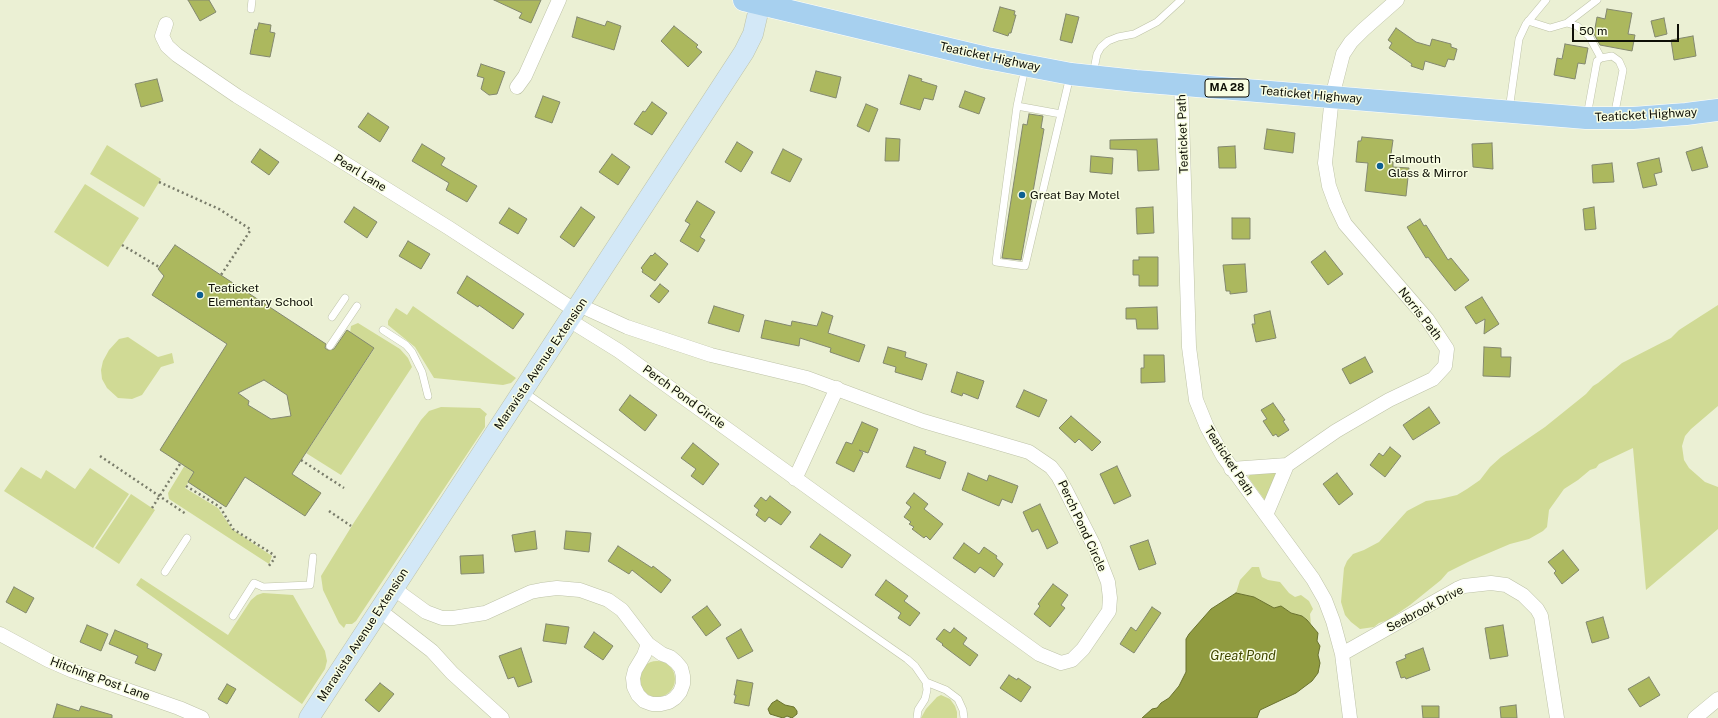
<!DOCTYPE html>
<html>
<head>
<meta charset="utf-8">
<style>
  body { margin:0 }
  #map { position:relative; width:1718px; height:718px; overflow:hidden; background:#ebf0d4; font-family:"Public Sans",sans-serif }
  canvas { display:block }
  .scale { position:absolute; left:1572px; top:24px; width:107px; height:18px; box-sizing:border-box; border:2px solid #0e0f06; border-top:0; padding-left:5px; font-size:12px; line-height:14px; white-space:nowrap; color:#0e0f06; -webkit-text-stroke:3px #f8fde2; paint-order:stroke }
</style>
</head>
<body>
<div id="map">
<canvas width="1718" height="718"></canvas>
<div class="scale">50 m</div>
</div>
<script>
const g = document.querySelector('canvas').getContext('2d');
g.lineJoin = 'round';
function paint(path, color) {
  g.fillStyle = color;
  g.fill(path, 'evenodd');
}
function toPath(rows) {
  const path = new Path2D();
  for (const r of rows) {
    if (r.length === 3) {
      path.moveTo(r[0] + r[2], r[1]);
      path.arc(r[0], r[1], r[2], 0, 2 * Math.PI);
      continue;
    }
    path.moveTo(r[0], r[1]);
    for (let i = 2; i < r.length; i += 2) path.lineTo(r[i], r[i + 1]);
  }
  return path;
}
function trace(path, color, width, dash) {
  g.strokeStyle = color;
  g.lineWidth = width;
  g.lineCap = dash ? 'butt' : 'round';
  g.setLineDash(dash || []);
  g.stroke(path);
}
function drawText(font, color, halo, rows, align = 'center') {
  g.font = font + ' "Public Sans",sans-serif';
  g.lineWidth = 3;
  g.setLineDash([]);
  g.textBaseline = 'middle';
  g.strokeStyle = halo;
  g.fillStyle = color;
  for (const [text, x, y, turn = 0] of rows) {
    g.save();
    g.translate(x, y);
    g.rotate((+turn || 0) * Math.PI / 180);
    g.textAlign = isNaN(turn) ? turn : align;
    if (halo) g.strokeText(text, 0, 0);
    g.fillText(text, 0, 0);
    g.restore();
  }
}
const green = toPath([
  [107,145,161,179,144,207,90,174],
  [85,184,139,218,108,267,54,232],
  [1718,305,1718,406,1691,429,1685,436,1682,446,1684,460,1689,468,1705,482,1718,487,1718,529,1646,590,1633,448,1599,464,1596,468,1590,470,1578,480,1564,489,1549,510,1547,527,1543,531,1529,539,1510,544,1470,561,1448,572,1441,580,1410,605,1388,620,1379,623,1374,627,1360,629,1351,622,1345,615,1341,602,1344,568,1347,561,1353,554,1364,550,1379,542,1407,511,1426,501,1440,499,1457,495,1467,489,1480,480,1490,467,1501,457,1545,427,1586,394,1593,386,1598,383,1622,363,1671,338,1679,330],
  [413,306,516,378,511,383,503,385,434,378,415,347,388,325,388,321,396,308,407,315],
  [358,323,400,349,408,358,412,367,341,475,306,453,374,349,350,333,351,326],
  [128,337,158,357,172,353,174,363,161,367,142,395,132,399,118,398,107,388,102,379,101,370,103,361,109,350,119,339],
  [441,407,480,408,487,414,485,417,485,427,356,621,352,624,346,624,344,628,339,623,323,590,321,576,353,524,421,420,429,411],
  [188,460,198,466,185,488,218,508,232,529,272,556,269,564,169,499,168,493],
  [21,467,41,479,46,470,75,489,90,468,129,494,93,548,4,491],
  [1279,470,1266,500,1264,499,1248,477,1250,475],
  [131,494,155,510,119,564,95,548],
  [1252,567,1259,567,1262,577,1268,580,1280,582,1289,593,1295,597,1301,595,1309,601,1313,609,1310,614,1311,625,1302,616,1291,613,1281,606,1274,608,1254,597,1236,593,1240,580],
  [141,578,228,635,251,600,257,595,263,593,293,595,325,651,327,661,325,669,302,704,136,585],
  [657,679,18],
  [941,695,950,699,955,706,957,712,957,718,921,718,926,709,937,697]
]);
const water = toPath([
  [1236,593,1254,597,1274,608,1281,606,1291,613,1302,616,1307,620,1318,633,1317,641,1320,646,1318,655,1320,663,1318,673,1312,681,1296,693,1260,710,1257,718,1142,718,1152,709,1157,708,1161,703,1169,698,1179,686,1186,672,1186,639,1189,634,1211,609,1236,593],
  [777,700,785,705,794,707,797,711,797,714,792,718,787,716,783,718,770,714,768,709,772,703,777,700]
]);
const building = toPath([
  [188,0,209,0,216,12,200,21,188,0],
  [494,0,541,0,531,23,519,18,522,13,494,0],
  [1000,7,1015,11,1014,15,1016,15,1011,33,1009,33,1008,36,993,31,1000,7],
  [1607,9,1632,13,1628,34,1635,35,1632,51,1600,45,1594,34,1597,17,1605,19,1607,9],
  [1066,14,1079,17,1072,43,1060,40,1066,14],
  [577,17,605,26,607,21,621,26,614,50,572,37,577,17],
  [1664,18,1667,34,1655,37,1651,21,1664,18],
  [259,23,271,25,270,32,275,33,270,57,250,54,255,29,257,30,259,23],
  [674,26,698,45,696,47,702,52,688,67,661,41,674,26],
  [1396,28,1416,42,1430,46,1432,39,1451,44,1451,47,1457,49,1454,60,1448,59,1445,67,1425,61,1423,70,1411,66,1412,64,1389,48,1392,43,1388,40,1396,28],
  [1693,36,1696,56,1674,60,1671,40,1693,36],
  [1565,44,1588,48,1585,64,1578,63,1575,79,1554,75,1557,58,1562,59,1565,44],
  [481,64,505,72,497,94,489,95,481,89,484,78,477,76,481,64],
  [816,71,841,77,836,98,810,91,816,71],
  [909,75,922,79,921,81,937,86,933,100,924,98,920,110,900,104,909,75],
  [157,79,163,101,141,107,135,84,157,79],
  [965,91,985,98,979,114,959,107,965,91],
  [543,96,560,102,552,123,535,117,543,96],
  [652,102,667,113,652,135,634,124,643,111,645,112,652,102],
  [866,104,878,109,869,132,857,126,866,104],
  [368,113,389,127,380,142,358,127,368,113],
  [1029,114,1043,116,1041,128,1044,129,1021,260,1002,258,1023,124,1027,125,1029,114],
  [1267,129,1295,133,1293,153,1264,149,1267,129],
  [1362,137,1393,140,1390,161,1393,162,1393,167,1409,168,1406,196,1365,191,1368,163,1356,162,1358,141,1361,141,1362,137],
  [886,138,900,139,899,161,885,161,886,138],
  [1157,139,1159,170,1138,171,1137,150,1110,149,1110,140,1157,139],
  [737,142,753,152,741,172,725,162,737,142],
  [1492,143,1493,169,1473,167,1472,144,1492,143],
  [422,144,445,158,441,165,477,186,467,202,446,190,449,183,412,161,422,144],
  [1235,146,1236,168,1219,168,1218,147,1235,146],
  [1702,147,1708,167,1692,171,1686,152,1702,147],
  [260,149,279,162,269,175,251,162,260,149],
  [783,149,802,159,790,182,771,173,783,149],
  [612,154,630,167,618,185,599,172,612,154],
  [1091,156,1113,158,1112,174,1090,172,1091,156],
  [1659,158,1662,172,1654,174,1657,185,1643,188,1637,163,1659,158],
  [1612,163,1614,182,1593,183,1592,165,1612,163],
  [697,201,715,212,700,237,705,240,698,252,680,241,690,224,685,221,697,201],
  [354,207,377,222,367,238,344,222,354,207],
  [581,207,595,217,574,247,560,237,581,207],
  [1153,207,1154,233,1137,234,1136,208,1153,207],
  [1594,207,1596,229,1585,230,1583,209,1594,207],
  [509,208,527,219,518,234,499,223,509,208],
  [1232,218,1250,218,1250,239,1232,239,1232,218],
  [1420,219,1424,226,1426,225,1448,260,1451,258,1469,280,1455,291,1428,257,1426,258,1407,227,1420,219],
  [408,241,430,254,421,269,399,256,408,241],
  [175,245,326,344,325,348,328,350,334,349,347,330,374,348,292,474,321,493,305,516,245,477,226,507,188,482,194,472,160,450,227,344,152,295,164,276,158,269,175,245],
  [264,380,287,395,291,416,271,419,248,405,249,401,238,393,264,380],
  [1325,251,1343,274,1328,285,1311,262,1325,251],
  [655,253,668,264,655,281,642,272,643,270,641,268,651,255,652,256,655,253],
  [1139,257,1158,257,1158,286,1139,286,1139,275,1133,275,1133,260,1139,260,1139,257],
  [1245,264,1247,292,1230,294,1230,291,1226,291,1223,265,1245,264],
  [467,276,524,314,513,329,479,305,478,307,457,293,467,276],
  [660,284,669,291,659,303,650,296,660,284],
  [1482,297,1499,324,1484,334,1485,319,1476,324,1465,307,1482,297],
  [714,306,744,315,739,332,708,323,714,306],
  [1157,307,1158,329,1137,329,1136,319,1126,319,1126,308,1157,307],
  [1270,311,1276,338,1256,342,1252,324,1255,324,1254,315,1270,311],
  [822,312,833,316,828,333,865,345,859,362,830,352,831,348,800,338,799,346,761,338,765,320,791,326,792,321,817,326,822,312],
  [888,347,906,352,905,357,927,364,922,380,895,372,896,367,883,363,888,347],
  [1484,347,1501,348,1501,357,1511,357,1510,377,1483,376,1484,347],
  [1144,355,1164,355,1165,382,1141,383,1141,368,1144,368,1144,355],
  [1365,357,1373,372,1350,384,1342,369,1365,357],
  [957,372,984,381,978,399,963,393,962,396,951,392,957,372],
  [1024,390,1047,400,1039,417,1016,407,1024,390],
  [630,395,657,415,645,431,619,410,630,395],
  [1273,403,1285,420,1283,421,1289,430,1278,437,1276,434,1273,436,1263,421,1267,419,1261,410,1273,403],
  [1429,407,1440,423,1413,440,1403,425,1429,407],
  [1071,416,1101,442,1092,451,1079,439,1075,443,1059,428,1071,416],
  [862,422,878,429,868,453,859,450,863,453,854,472,836,463,846,442,852,444,862,422],
  [693,443,719,464,703,485,691,476,696,469,681,458,693,443],
  [914,447,926,451,925,454,946,462,940,479,906,467,914,447],
  [1390,447,1401,456,1385,477,1370,465,1379,453,1383,456,1390,447],
  [1117,466,1131,496,1114,504,1100,474,1117,466],
  [968,473,987,481,989,475,1018,486,1012,503,1002,499,999,506,962,490,968,473],
  [1337,473,1353,494,1339,505,1323,484,1337,473],
  [914,493,928,504,924,509,943,524,930,540,926,536,924,538,912,529,914,527,909,524,911,522,904,517,911,507,906,503,914,493],
  [770,496,791,512,781,525,769,517,765,522,756,515,759,510,754,506,761,497,766,501,770,496],
  [1040,504,1058,543,1047,549,1038,529,1032,532,1023,512,1040,504],
  [535,531,537,549,515,552,512,535,535,531],
  [566,531,591,533,589,552,564,549,566,531],
  [820,534,851,555,842,568,810,547,820,534],
  [1148,540,1156,564,1139,570,1130,546,1148,540],
  [964,543,979,554,984,547,997,556,996,558,1003,564,994,577,980,567,975,573,953,558,964,543],
  [618,546,652,568,653,566,671,580,661,593,632,570,629,574,608,561,618,546],
  [1563,550,1579,570,1562,584,1554,573,1556,571,1548,562,1563,550],
  [483,555,484,573,461,574,460,556,483,555],
  [886,580,908,596,904,601,920,613,910,626,898,618,901,613,875,595,886,580],
  [1053,584,1068,595,1061,605,1065,608,1050,627,1034,614,1040,606,1038,604,1053,584],
  [14,587,34,598,26,613,6,602,14,587],
  [707,606,721,625,706,636,692,617,707,606],
  [1152,607,1161,613,1134,653,1120,644,1131,627,1136,631,1152,607],
  [1603,617,1609,638,1592,643,1586,622,1603,617],
  [546,624,569,627,566,644,543,641,546,624],
  [87,625,108,634,101,651,80,642,87,625],
  [1503,625,1508,656,1490,659,1485,628,1503,625],
  [954,628,967,638,963,644,978,655,970,666,942,645,943,644,936,639,944,629,950,633,954,628],
  [741,629,753,651,738,659,726,638,741,629],
  [115,630,148,644,147,648,162,654,155,671,135,663,138,656,109,644,115,630],
  [594,632,613,646,603,660,584,647,594,632],
  [521,648,532,682,518,687,514,677,508,679,499,656,521,648],
  [1423,648,1430,670,1406,679,1405,677,1401,678,1396,662,1406,658,1405,655,1423,648],
  [1009,675,1017,680,1018,678,1031,687,1021,702,1000,688,1009,675],
  [1649,677,1660,695,1640,707,1628,689,1649,677],
  [737,680,753,683,749,706,734,703,736,695,734,695,737,680],
  [380,683,394,694,379,712,365,700,380,683],
  [227,684,236,689,227,704,218,699,227,684],
  [57,704,79,711,81,706,112,715,112,718,53,718,57,704],
  [1516,705,1517,718,1501,718,1500,707,1516,705],
  [1422,706,1439,706,1439,718,1423,718,1422,706]
]);
const path = toPath([
  [159,182,219,209,250,229,250,231,221,275],
  [122,245,159,267],
  [100,456,186,514],
  [301,460,344,488],
  [186,486,220,507,233,529,274,555,275,558,268,567],
  [152,508,180,464],
  [329,511,351,526]
]);
const lane = toPath([
  [251,9,252,0],
  [1528,21,1550,28,1567,23,1577,26,1589,36,1601,58],
  [1567,23,1597,0],
  [1025,68,1017,106,996,262,1025,266,1070,76],
  [1093,74,1097,54,1101,47,1108,41,1118,37,1134,34,1157,22,1181,0],
  [1017,106,1061,114],
  [1509,110,1519,39,1526,24,1546,0],
  [1587,116,1597,61,1601,58,1612,56,1619,61,1623,70,1614,117],
  [332,317,345,298],
  [383,330,406,345,412,352,422,372,428,396],
  [330,346,357,306],
  [523,391,907,659,915,666,926,682],
  [165,572,187,538],
  [233,616,254,583,263,587,310,585,313,557],
  [917,718,918,710,925,699,927,690,926,682,946,690,958,699,963,710,964,718]
]);
const street = toPath([
  [166,24,162,36,167,46,177,55,237,96,449,228,576,311],
  [1181,84,1189,347,1196,400,1207,427,1223,456,1313,579,1325,600,1333,621,1342,654,1350,718],
  [517,87,525,76,559,0],
  [569,320,619,351,1039,654,1061,663,1072,660,1083,649,1109,611,1110,598,1108,582,1094,546,1065,489,1058,476,1051,467,1029,452,923,421,807,378,711,355,627,327,579,305],
  [1231,469,1287,465,1336,431,1389,400,1433,379,1445,366,1447,349,1427,319,1345,224,1336,205,1329,186,1325,163,1332,97,1343,54,1351,42,1363,30,1397,0],
  [795,479,837,388],
  [1266,515,1287,465],
  [393,588,426,612,442,618,453,618,485,613,531,592,541,590,557,588,580,590,608,600,622,610,648,644],
  [379,610,432,651,452,673,502,718],
  [0,634,48,660,73,671,179,708,202,718],
  [648,644,662,654,670,657,676,662,681,668,683,676,683,684,680,692,675,698,669,702,661,704,652,704,644,701,638,695,634,687,633,678,635,670,644,655,648,644],
  [1342,654,1457,589,1464,586,1491,583,1506,585,1523,595,1537,609,1541,616,1557,718],
  [1695,718,1718,699]
]);
const secondary = toPath([
  [309,718,744,52,753,34,760,4]
]);
const primary = toPath([
  [744,0,987,58,1071,74,1136,81,1586,118,1633,118,1686,114,1718,110]
]);
const markers = [
  [1380,166,4,"#0e6092"],
  [1022,195,4,"#0e6092"],
  [200,295,4,"#0e6092"]
];
const shields = [
  [1227,88,44]
];
const shieldNames = [
  ["MA 28",1227,88]
];
const streetNames = [
  ["Teaticket Highway",990,57,12],
  ["Teaticket Highway",1311,95,5],
  ["Teaticket Highway",1646,115,-3],
  ["Teaticket Path",1183,134,-92],
  ["Pearl Lane",360,173,32],
  ["Norris Path",1420,314,52],
  ["Maravista Avenue Extension",541,364,-56],
  ["Perch Pond Circle",684,397,36],
  ["Teaticket Path",1229,461,57],
  ["Perch Pond Circle",1082,526,65],
  ["Seabrook Drive",1425,609,-28],
  ["Maravista Avenue Extension",363,635,-57],
  ["Hitching Post Lane",100,679,20]
];
const poiNames = [
  ["Falmouth",1388,159],
  ["Glass & Mirror",1388,173],
  ["Great Bay Motel",1030,195],
  ["Teaticket",208,288],
  ["Elementary School",208,302]
];
const waterNames = [
  ["Great Pond",1243,656]
];
paint(green, '#d0da95');
paint(water, '#909b40');
trace(water, '#69712f', 1);
paint(building, '#acb85e');
trace(building, '#83886f', 1);
trace(lane, '#bec3a8', 8);
trace(street, '#bec3a8', 15);
trace(secondary, '#bec3a8', 21);
trace(primary, '#fff', 23);
trace(path, '#797c6a', 2.5, [2, 3]);
trace(lane, '#fff', 7);
trace(street, '#fff', 14);
trace(secondary, '#d3e8f7', 20);
trace(primary, '#a7d0ef', 22);
for (const [x, y, r, color] of markers) {
  const dot = new Path2D();
  dot.arc(x, y, r, 0, 2 * Math.PI);
  g.fillStyle = color;
  g.fill(dot);
  trace(dot, '#f8fde2', 1.5);
}
for (const [x, y, w] of shields) {
  const box = new Path2D();
  box.roundRect(x - w / 2, y - 9, w, 18, 3);
  g.fillStyle = '#f8fde2';
  g.fill(box);
  trace(box, '#0e0f06', 1);
}
drawText('bold 11px', '#0e0f06', null, shieldNames);
drawText('12px', '#0e0f06', '#f8fde2', streetNames);
drawText('12px', '#0e0f06', '#f8fde2', poiNames, 'left');
drawText('italic 13px', '#414700', '#f8fde2', waterNames);
</script>
</body>
</html>
